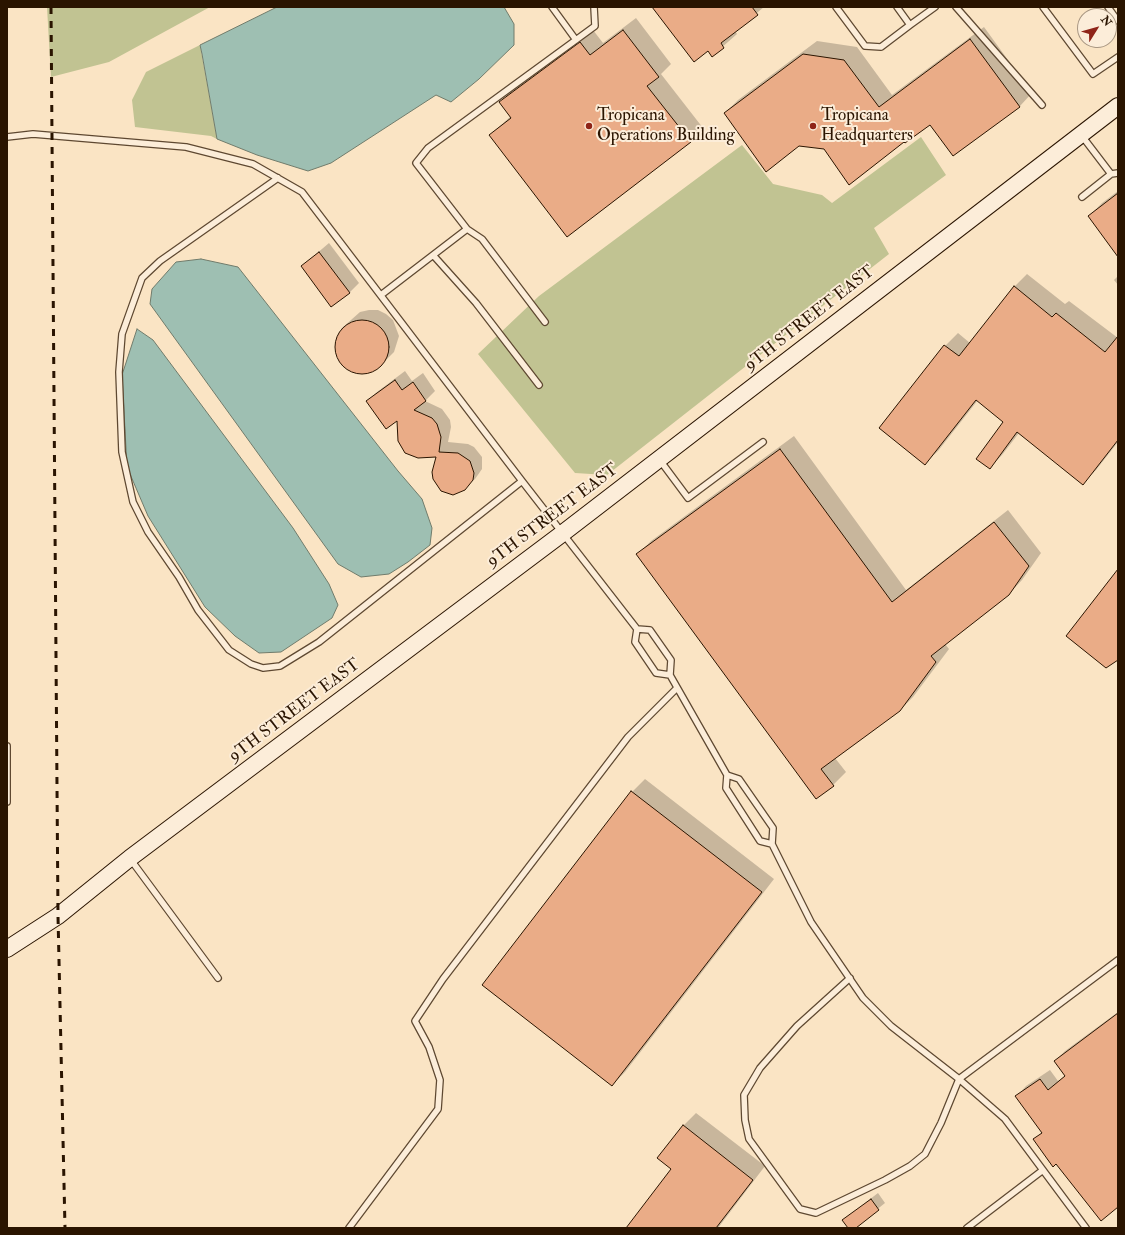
<!DOCTYPE html>
<html>
<head>
<meta charset="utf-8">
<style>
  body { margin:0 }
  #map { position:relative; width:1125px; height:1235px; overflow:hidden; background:#fae4c4; font-family:"IM FELL Double Pica",serif }
  canvas { display:block }
  .frame { position:absolute; inset:0; border:8px solid #2a1400; pointer-events:none }
  .north { position:absolute; left:1077px; top:8px; width:40px; height:40px; box-sizing:border-box; background:#fcedd9; border:1px solid #a89682; border-radius:50%; rotate:53deg; font-size:11px; font-weight:700; line-height:16px; text-align:center; color:#2a1400 }
  .north::after { content:''; display:block; margin:auto; width:14px; height:18px; background:#8f2418; clip-path:polygon(50% 0,100% 100%,50% 72%,0 100%) }
</style>
</head>
<body>
<div id="map">
<canvas width="1125" height="1235"></canvas>
<div class="frame"></div>
<div class="north">N</div>
</div>
<script>
const g = document.querySelector('canvas').getContext('2d');
g.lineJoin = 'round';
function paint(path, color) {
  g.fillStyle = color;
  g.fill(path, 'evenodd');
}
function toPath(rows) {
  const path = new Path2D();
  for (const r of rows) {
    if (r.length === 3) {
      path.moveTo(r[0] + r[2], r[1]);
      path.arc(r[0], r[1], r[2], 0, 2 * Math.PI);
      continue;
    }
    path.moveTo(r[0], r[1]);
    for (let i = 2; i < r.length; i += 2) path.lineTo(r[i], r[i + 1]);
  }
  return path;
}
function trace(path, color, width, dash) {
  g.strokeStyle = color;
  g.lineWidth = width;
  g.lineCap = dash ? 'butt' : 'round';
  g.setLineDash(dash || []);
  g.stroke(path);
}
function drawText(font, color, halo, rows, align = 'center') {
  g.font = font + ' "IM FELL Double Pica",serif';
  g.lineWidth = 4;
  g.setLineDash([]);
  g.textBaseline = 'middle';
  g.strokeStyle = halo;
  g.fillStyle = color;
  for (const [text, x, y, turn = 0] of rows) {
    g.save();
    g.translate(x, y);
    g.rotate((+turn || 0) * Math.PI / 180);
    g.textAlign = isNaN(turn) ? turn : align;
    if (halo) g.strokeText(text, 0, 0);
    g.fillText(text, 0, 0);
    g.restore();
  }
}
const green = toPath([
  [47,7,210,7,109,62,51,77],
  [200,45,217,139,211,136,135,127,132,100,146,72],
  [921,137,946,175,874,228,889,254,607,475,575,473,478,354,539,296,742,145,773,184,822,195,832,203]
]);
const water = toPath([
  [277,7,504,7,514,24,514,45,479,79,451,102,436,95,331,163,308,171,257,155,217,139,202,54,200,45,277,7],
  [201,259,238,267,398,471,422,499,432,528,430,545,408,562,389,574,361,577,338,564,150,304,152,289,176,262,201,259],
  [137,329,153,340,293,528,329,584,338,605,332,618,281,652,259,653,235,636,205,607,148,516,127,467,122,375,137,329]
]);
const shadow = toPath([
  [654,7,764,7,735,31,737,34,712,56,708,50],
  [636,18,671,64,661,74,703,128,690,142,490,135,511,116,500,102,513,89,593,30,603,43],
  [984,27,1032,93,1020,106,954,155,930,123,824,148,725,113,738,100,817,41,857,47,892,95],
  [1118,191,1118,254,1089,216,1102,203],
  [329,243,359,283,349,293,302,266],
  [1027,274,1065,304,1069,301,1118,338,1118,442,1096,470,1083,483,1019,433,1002,455,989,468,1005,422,978,400,938,451,925,463,880,427,945,346,958,333,970,343,1014,287],
  [1118,276,1118,285,1114,280],
  [369,310,378,310,386,314,393,320,399,336,394,352,378,368,362,373,346,368,336,354,335,344,337,336,342,328,360,312],
  [405,371,412,381,423,373,435,391,425,401,442,409,450,420,451,427,448,442,468,444,474,447,482,457,482,469,475,479,459,492,447,492,437,485,434,479,437,456,418,457,412,456,402,448,399,441,398,420,367,401,377,392],
  [794,436,906,590,1008,510,1041,553,1022,580,1009,594,945,644,949,649,913,697,899,711,835,758,846,772,833,785,638,554,651,541],
  [645,779,774,879,625,1072,612,1085,632,792],
  [1118,1012,1118,1206,1056,1163,1035,1139,1042,1132,1017,1096,1026,1086,1050,1070,1058,1081,1066,1075,1055,1061,1065,1051],
  [696,1113,765,1166,718,1228,627,1228,673,1169,683,1126],
  [878,1193,885,1203,854,1228,849,1228,843,1220]
]);
const building = toPath([
  [652,7,752,7,758,15,721,43,724,48,712,57,708,51,694,62,652,7],
  [623,30,659,77,647,86,691,142,567,237,489,135,511,118,499,102,580,42,590,55,623,30],
  [970,39,1020,107,953,156,930,125,905,143,904,142,849,185,824,149,799,146,766,172,724,113,803,54,844,60,879,107,970,39],
  [1118,193,1118,257,1088,216,1118,193],
  [319,252,350,293,331,307,301,266,319,252],
  [1014,286,1052,317,1056,313,1105,352,1118,336,1118,440,1083,485,1017,432,990,469,976,459,1003,422,976,400,925,465,879,428,944,345,959,356,1014,286],
  [362,347,27],
  [395,380,402,390,413,382,426,401,414,410,432,418,437,424,441,437,439,452,458,453,470,461,474,473,473,480,465,490,453,495,441,491,433,479,432,472,436,457,418,458,405,453,398,441,397,421,386,429,366,401,395,380],
  [780,449,892,602,994,522,1029,566,1009,595,931,656,936,662,900,711,821,769,834,786,816,799,636,554,780,449],
  [1118,569,1118,660,1106,668,1066,636,1118,569],
  [631,791,762,892,612,1086,482,985,631,791],
  [1118,1013,1118,1207,1101,1221,1056,1164,1053,1167,1033,1139,1042,1133,1015,1096,1040,1079,1048,1090,1065,1076,1054,1061,1118,1013],
  [683,1125,753,1180,716,1228,626,1228,671,1169,657,1158,683,1125],
  [871,1199,879,1210,856,1228,848,1228,842,1220,871,1199]
]);
const lane = toPath([
  [552,7,576,40],
  [836,7,865,46,881,47,910,25],
  [897,7,910,25,935,7],
  [956,7,1042,105],
  [1043,7,1093,74,1118,57],
  [1108,7,1118,21],
  [1082,136,1111,174],
  [7,137,33,134,186,147,253,164,302,192,522,481,637,629],
  [278,178,160,261,142,278,122,334,119,372,122,452,133,502,148,532,179,577,198,610,229,650,251,664,263,668,280,666,319,642,522,481],
  [1082,197,1111,174,1118,173],
  [467,229,482,239,545,322],
  [433,255,476,303,539,385],
  [381,295,467,229,416,163,428,148,595,26,594,7],
  [659,459,688,498,763,442],
  [670,675,656,673,635,642,637,629,650,630,671,660,670,675,727,775],
  [7,746,7,802],
  [772,844,760,841,726,788,727,775,739,779,773,828,772,844,811,922,863,998,891,1026,959,1079,1005,1119,1086,1228],
  [131,860,218,978],
  [850,978,797,1026,760,1068,744,1095,745,1120,749,1139,800,1209,816,1213,885,1180,910,1166,925,1154,941,1123,959,1079,1118,960],
  [349,1228,438,1109,440,1080,429,1047,415,1021,443,979,628,737,677,688],
  [967,1228,1043,1170]
]);
const secondary = toPath([
  [7,949,58,916,130,858,563,533,1118,106]
]);
const rail = toPath([
  [51,7,58,916,65,1228]
]);
const markers = [
  [589,126,4,"#8f2418"],
  [813,126,4,"#8f2418"]
];
const poiNames = [
  ["Tropicana",597,116],
  ["Operations Building",597,136],
  ["Tropicana",821,116],
  ["Headquarters",821,136]
];
const streetNames = [
  ["9TH STREET EAST",810,319,-38],
  ["9TH STREET EAST",553,516,-37],
  ["9TH STREET EAST",295,711,-37]
];
paint(green, '#c1c392');
paint(water, '#9ebfb2');
trace(water, '#707b6b', 1);
paint(shadow, '#0003');
paint(building, '#eaac87');
trace(building, '#2a1400', 1);
trace(lane, '#5e4831', 8);
trace(secondary, '#2a1400', 18);
trace(lane, '#fcedd9', 5.5);
trace(secondary, '#fcedd9', 16);
trace(rail, '#2a1400', 3, [7, 7]);
for (const [x, y, r, color] of markers) {
  const dot = new Path2D();
  dot.arc(x, y, r, 0, 2 * Math.PI);
  g.fillStyle = color;
  g.fill(dot);
  trace(dot, '#fcedd9', 1.5);
}
drawText('17px', '#2a1400', '#fcedd9', poiNames, 'left');
drawText('17px', '#2a1400', '#fcedd9', streetNames);
</script>
</body>
</html>
